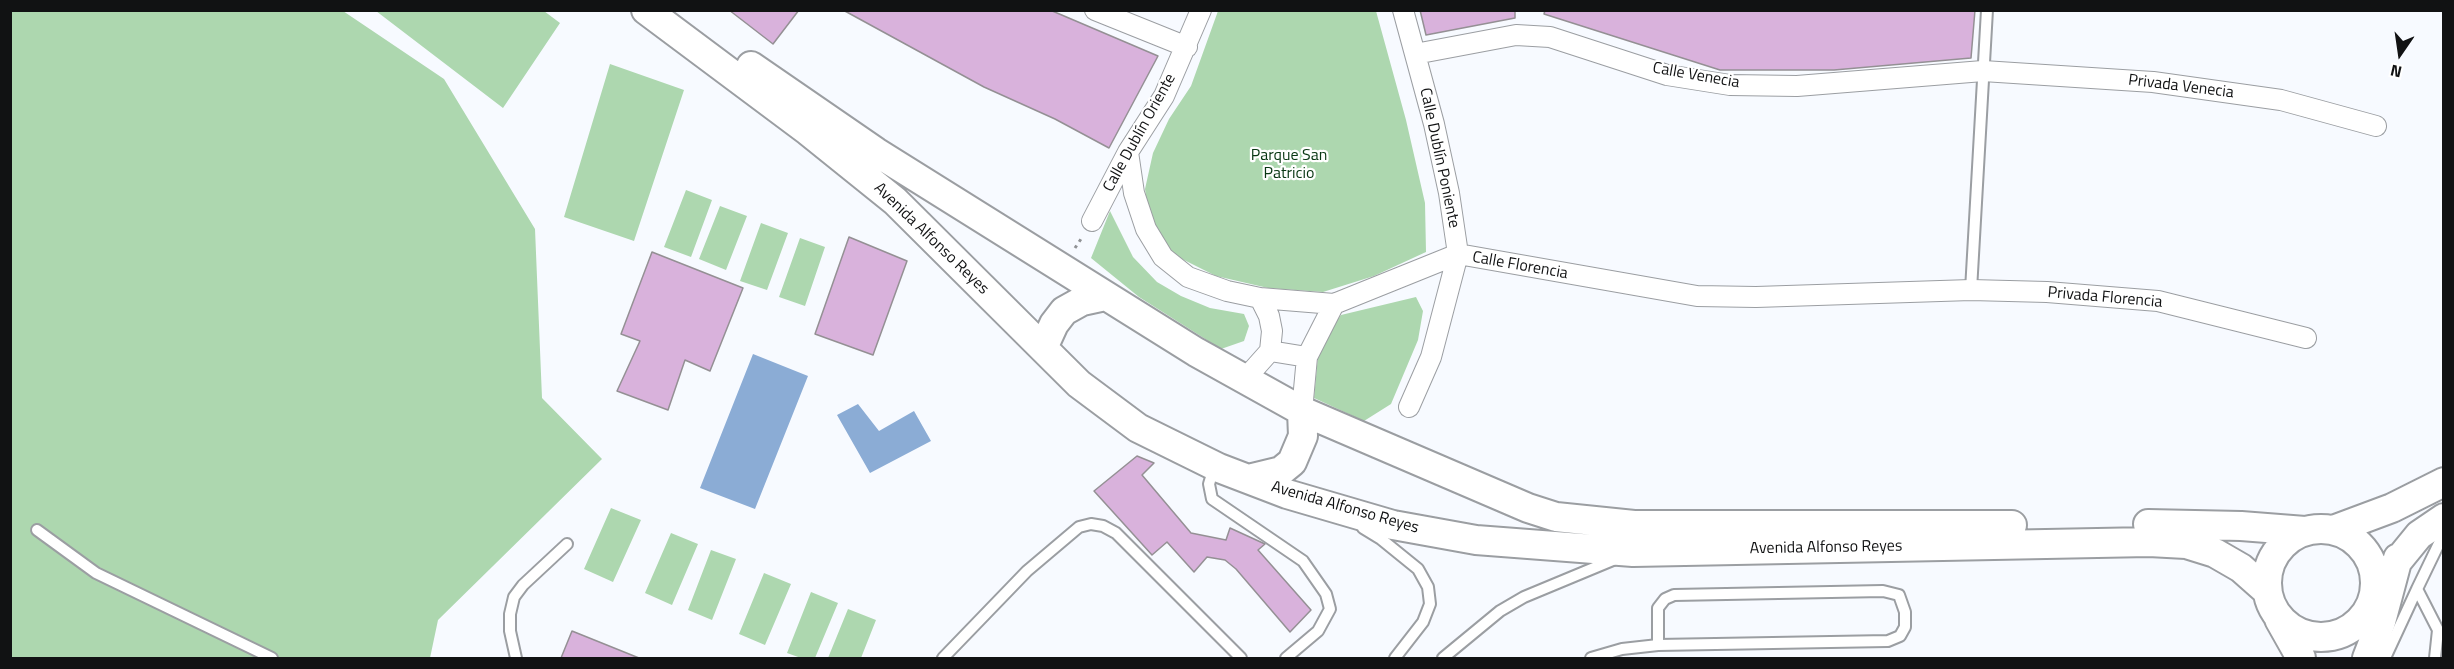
<!DOCTYPE html>
<html>
<head>
<meta charset="utf-8">
<style>
  body { margin:0 }
  #map { position:relative; width:2454px; height:669px; overflow:hidden; background:#f7faff; font-family:"Titillium Web",sans-serif }
  canvas { display:block }
  .frame { position:absolute; inset:0; border:12px solid #111213; pointer-events:none }
  .north { position:absolute; left:2370px; top:24px; width:60px; height:60px; -webkit-text-stroke:4px #fff; paint-order:stroke; rotate:193deg; font-size:16px; font-weight:700; line-height:24px; text-align:center; color:#111213 }
  .north::after { content:''; display:block; margin:auto; width:21px; height:27px; background:#111213; clip-path:polygon(50% 0,100% 100%,50% 72%,0 100%) }
</style>
</head>
<body>
<div id="map">
<canvas width="2454" height="669"></canvas>
<div class="frame"></div>
<div class="north">N</div>
</div>
<script>
const g = document.querySelector('canvas').getContext('2d');
g.lineJoin = 'round';
function paint(path, color) {
  g.fillStyle = color;
  g.fill(path, 'evenodd');
}
function toPath(rows) {
  const path = new Path2D();
  for (const r of rows) {
    if (r.length === 3) {
      path.moveTo(r[0] + r[2], r[1]);
      path.arc(r[0], r[1], r[2], 0, 2 * Math.PI);
      continue;
    }
    path.moveTo(r[0], r[1]);
    for (let i = 2; i < r.length; i += 2) path.lineTo(r[i], r[i + 1]);
  }
  return path;
}
function trace(path, color, width, dash) {
  g.strokeStyle = color;
  g.lineWidth = width;
  g.lineCap = dash ? 'butt' : 'round';
  g.setLineDash(dash || []);
  g.stroke(path);
}
function drawText(font, color, halo, rows, align = 'center') {
  g.font = font + ' "Titillium Web",sans-serif';
  g.lineWidth = 4.5;
  g.setLineDash([]);
  g.textBaseline = 'middle';
  g.strokeStyle = halo;
  g.fillStyle = color;
  for (const [text, x, y, turn = 0] of rows) {
    g.save();
    g.translate(x, y);
    g.rotate((+turn || 0) * Math.PI / 180);
    g.textAlign = isNaN(turn) ? turn : align;
    if (halo) g.strokeText(text, 0, 0);
    g.fillText(text, 0, 0);
    g.restore();
  }
}
const green = toPath([
  [10,11,343,11,444,79,535,229,542,398,602,459,438,620,430,658,11,658],
  [376,11,544,11,560,23,503,108],
  [1218,11,1376,11,1406,120,1425,203,1426,252,1374,276,1323,292,1268,288,1216,276,1174,255,1150,223,1145,189,1153,153,1169,119,1191,86],
  [610,64,684,90,634,241,564,217],
  [686,190,712,200,691,257,664,247],
  [720,206,747,216,726,270,699,259],
  [1110,211,1133,257,1157,282,1181,296,1210,308,1244,314,1249,326,1244,341,1221,349,1139,297,1091,258],
  [761,223,788,233,767,290,740,281],
  [800,238,825,247,805,306,779,297],
  [1416,297,1423,311,1418,340,1391,404,1364,421,1314,398,1319,345,1341,315],
  [611,508,641,520,613,582,584,569],
  [671,533,698,544,672,605,645,593],
  [711,550,736,559,712,620,688,610],
  [764,573,791,584,765,645,739,634],
  [811,592,838,603,815,658,801,658,787,653],
  [848,609,876,620,861,658,828,658]
]);
const water = toPath([
  [753,354,808,376,755,509,700,488],
  [858,404,879,431,914,411,931,441,870,473,837,415]
]);
const building = toPath([
  [729,10,799,10,773,44,729,10],
  [843,10,1050,10,1158,56,1109,148,1055,119,984,87,843,10],
  [1420,10,1515,10,1515,18,1426,35,1420,10],
  [1545,10,1975,10,1971,58,1834,70,1720,70,1544,14,1545,10],
  [849,237,907,261,873,355,815,334,849,237],
  [652,252,743,288,710,371,685,360,668,410,617,391,640,341,621,334,652,252],
  [1137,456,1154,463,1142,475,1191,533,1226,540,1230,528,1265,544,1258,550,1311,610,1290,632,1236,569,1225,560,1207,557,1194,572,1167,542,1152,555,1094,491,1137,456],
  [572,631,639,658,561,658,572,631]
]);
const path = toPath([
  [1075,248,1083,236]
]);
const lane = toPath([
  [1971,290,1987,10],
  [1218,468,1212,474,1209,484,1212,499,1303,561,1326,594,1330,609,1318,631,1286,658],
  [1363,528,1381,539,1418,569,1428,587,1430,604,1423,622,1395,658],
  [37,530,96,573,272,658],
  [516,658,510,631,510,614,514,597,523,585,567,544],
  [943,658,1027,571,1079,527,1091,524,1103,526,1116,533,1241,658],
  [1443,658,1500,611,1524,597,1613,560],
  [1591,658,1622,649,1658,645,1888,641,1900,636,1905,627,1905,612,1899,595,1883,591,1674,595,1665,599,1658,608,1658,645],
  [2385,658,2417,589],
  [2435,658,2438,630,2417,589,2444,533]
]);
const street = toPath([
  [1095,10,1187,47],
  [1403,10,1434,124,1449,193,1458,254,1431,357,1409,407],
  [1415,54,1516,35,1550,37,1667,75,1730,85,1797,86,1983,71,2153,82,2281,100,2376,126],
  [1128,152,1134,193,1146,229,1163,257,1188,277,1227,291,1260,298,1334,304,1458,254,1697,296,1756,297,1971,290,2047,292,2158,301,2306,338],
  [1092,221,1128,152,1164,96,1201,10],
  [1270,351,1307,357],
  [1245,379,1270,351,1272,331,1269,316,1260,298],
  [1302,411,1307,357,1334,304]
]);
const secondary = toPath([
  [646,10,808,131,895,201,1079,384,1138,428,1219,468,1287,494,1393,525,1476,540,1633,552,2149,542,2186,544,2215,553,2241,568,2267,591],
  [751,66,876,152,1196,352,1302,411,1528,508,1556,517,1634,525,2012,525],
  [1043,348,1054,324,1064,311,1082,301,1105,296],
  [1248,479,1281,471,1292,462,1303,436,1302,411],
  [2148,524,2241,526,2305,531],
  [2321,583,54],
  [2333,530,2392,508,2444,482],
  [2388,573,2419,535,2444,518],
  [2279,619,2301,658],
  [2367,658,2381,622,2398,558]
]);
const streetNames = [
  ["Calle Venecia",1696,76,10],
  ["Privada Venecia",2181,87,7],
  ["Calle Dublín Oriente",1140,133,-61],
  ["Calle Dublín Poniente",1439,158,78],
  ["Avenida Alfonso Reyes",931,239,44],
  ["Calle Florencia",1520,266,10],
  ["Privada Florencia",2105,298,5],
  ["Avenida Alfonso Reyes",1345,508,16],
  ["Avenida Alfonso Reyes",1826,548,-1]
];
const parkNames = [
  ["Parque San",1289,156],
  ["Patricio",1289,174]
];
paint(green, '#add7af');
paint(water, '#8bacd5');
paint(building, '#d9b2dc');
trace(building, '#949094', 1.5);
trace(lane, '#9b9ea2', 14);
trace(street, '#9b9ea2', 22);
trace(secondary, '#9b9ea2', 32);
trace(path, '#909295', 3, [3, 4.5]);
trace(lane, '#fff', 10);
trace(street, '#fff', 20);
trace(secondary, '#fff', 28);
drawText('16px', '#111213', '#fff', streetNames);
drawText('16px', '#083712', '#fff', parkNames);
</script>
</body>
</html>
